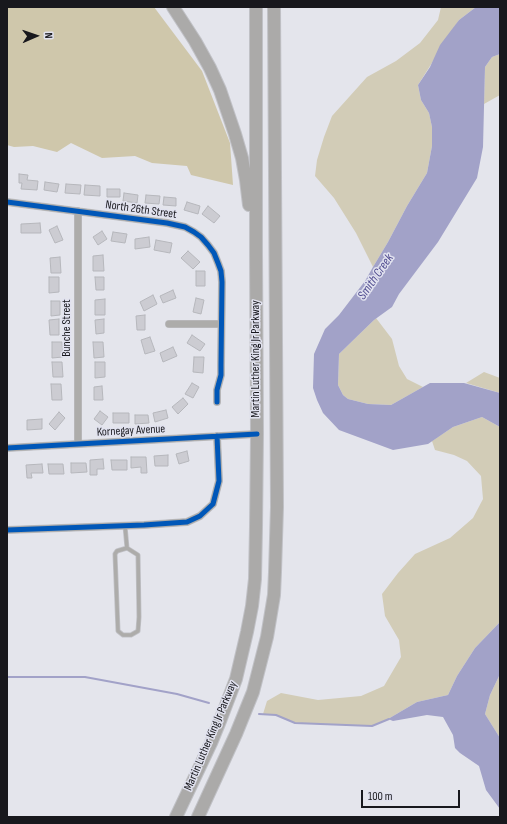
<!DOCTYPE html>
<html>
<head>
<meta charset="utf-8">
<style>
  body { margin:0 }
  #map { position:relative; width:507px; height:824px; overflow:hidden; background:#e4e5ec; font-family:"Sofia Sans Condensed",sans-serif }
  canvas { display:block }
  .frame { position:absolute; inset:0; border:8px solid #18181d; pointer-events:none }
  .north { position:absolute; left:16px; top:16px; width:40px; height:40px; -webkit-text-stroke:3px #e1e2ef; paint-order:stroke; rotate:88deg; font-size:11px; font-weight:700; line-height:16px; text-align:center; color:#18181d }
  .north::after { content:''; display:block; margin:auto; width:14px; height:18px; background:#18181d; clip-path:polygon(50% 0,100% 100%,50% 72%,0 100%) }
  .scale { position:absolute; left:361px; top:790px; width:99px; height:18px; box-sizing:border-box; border:2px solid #18181d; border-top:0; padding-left:5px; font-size:12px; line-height:14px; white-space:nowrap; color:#18181d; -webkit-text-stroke:3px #e1e2ef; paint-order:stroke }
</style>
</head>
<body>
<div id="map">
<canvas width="507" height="824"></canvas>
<div class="frame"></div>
<div class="north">N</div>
<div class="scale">100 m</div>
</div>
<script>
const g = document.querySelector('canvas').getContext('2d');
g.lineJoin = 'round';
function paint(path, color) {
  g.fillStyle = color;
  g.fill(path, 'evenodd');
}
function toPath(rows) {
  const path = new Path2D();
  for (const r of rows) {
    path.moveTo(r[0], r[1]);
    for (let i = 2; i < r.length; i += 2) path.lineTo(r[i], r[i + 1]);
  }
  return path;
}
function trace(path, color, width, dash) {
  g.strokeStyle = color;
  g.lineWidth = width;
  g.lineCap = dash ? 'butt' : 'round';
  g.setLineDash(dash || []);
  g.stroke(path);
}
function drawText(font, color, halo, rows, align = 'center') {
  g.font = font + ' "Sofia Sans Condensed",sans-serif';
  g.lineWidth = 3;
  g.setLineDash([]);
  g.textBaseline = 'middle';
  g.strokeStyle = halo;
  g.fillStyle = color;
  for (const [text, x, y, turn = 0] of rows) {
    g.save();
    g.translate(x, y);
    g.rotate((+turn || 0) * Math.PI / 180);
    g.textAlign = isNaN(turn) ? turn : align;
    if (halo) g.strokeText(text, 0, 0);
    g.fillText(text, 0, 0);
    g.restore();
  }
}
const green = toPath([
  [441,7,476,7,459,20,418,85,421,100,429,113,432,127,432,146,427,173,407,206,388,242,373,267,356,233,334,198,315,176,317,160,324,137,332,116,367,77,396,61,420,43,438,20],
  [500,54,500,95,484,104,485,67,492,57],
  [376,318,392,339,399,366,407,379,423,387,391,405,368,404,348,399,343,395,338,385,339,354],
  [484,372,500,378,500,393,466,383],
  [482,417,500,427,500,622,475,648,457,676,448,695,417,702,388,719,372,726,295,723,277,715,263,714,267,701,281,693,318,700,361,696,384,686,401,657,399,640,385,616,382,594,398,573,415,554,450,538,473,518,483,499,481,476,467,461,454,455,435,450,432,441,453,427],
  [500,674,500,738,485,714,490,695]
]);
const forest = toPath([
  [7,7,154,7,202,71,230,143,233,185,191,175,187,166,152,163,135,156,102,158,71,143,57,152,33,146,14,147,7,145]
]);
const water = toPath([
  [476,7,500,7,500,54,492,57,485,67,483,147,477,178,438,242,399,294,392,307,374,320,339,354,338,385,343,395,348,399,368,404,391,405,430,383,464,383,500,393,500,427,482,417,453,427,428,444,393,450,339,430,323,413,317,400,313,388,314,354,325,329,339,315,365,281,373,267,388,242,407,206,427,173,432,146,432,127,429,113,421,100,418,85,430,67,440,45,459,20],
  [500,622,500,674,490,695,485,714,500,738,500,809,486,790,479,766,460,753,455,748,453,735,443,717,427,715,393,721,388,719,417,702,448,695,457,676,475,648]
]);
const stream = toPath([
  [7,677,85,677,177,694,209,703],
  [259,714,276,715,295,723,372,726,389,719]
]);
const building = toPath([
  [19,174,28,175,27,180,38,181,37,190,21,189,22,183,19,183,19,174],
  [45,182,59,184,57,192,44,190,45,182],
  [66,184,81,185,80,194,65,193,66,184],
  [85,185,100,186,100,196,84,195,85,185],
  [107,189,120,189,120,197,107,197,107,189],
  [124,193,138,195,137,203,123,201,124,193],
  [146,195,160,196,159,204,145,203,146,195],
  [164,197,176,198,176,206,163,205,164,197],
  [187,202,200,206,198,214,184,210,187,202],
  [208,206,220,216,214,223,202,214,208,206],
  [40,223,41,233,21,233,21,224,40,223],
  [57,226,63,240,55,243,49,230,57,226],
  [102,231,107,239,98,245,93,237,102,231],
  [113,232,127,234,125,243,111,241,113,232],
  [149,237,150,247,135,249,135,239,149,237],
  [156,240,172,243,170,253,154,250,156,240],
  [188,251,200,262,193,269,181,258,188,251],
  [103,255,104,271,93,271,93,256,103,255],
  [60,257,61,273,51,273,50,258,60,257],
  [196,271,205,271,205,286,196,286,196,271],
  [49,277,59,277,59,292,49,293,49,277],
  [95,277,104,277,104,290,96,290,95,277],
  [173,290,176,298,163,303,160,296,173,290],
  [153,295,157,304,144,311,140,302,153,295],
  [196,298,204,300,201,314,193,312,196,298],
  [105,299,105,315,95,315,95,300,105,299],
  [51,301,60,301,60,315,51,316,51,301],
  [145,315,145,330,137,330,136,316,145,315],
  [59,319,59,335,50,335,49,320,59,319],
  [104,319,104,333,96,334,95,320,104,319],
  [192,335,205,344,200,351,187,343,192,335],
  [150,337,155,351,145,354,141,340,150,337],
  [52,342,62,342,63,357,52,358,52,342],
  [93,342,103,342,104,357,94,358,93,342],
  [173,347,177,356,163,362,160,353,173,347],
  [194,357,204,357,203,373,193,372,194,357],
  [52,362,62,362,63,377,53,377,52,362],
  [95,362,105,362,105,377,95,378,95,362],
  [192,383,199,387,193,398,185,394,192,383],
  [51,384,61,384,62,400,52,400,51,384],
  [102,386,103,400,94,400,94,387,102,386],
  [183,398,188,404,178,414,172,407,183,398],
  [166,410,168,418,155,422,153,413,166,410],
  [100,411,108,417,102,425,94,419,100,411],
  [59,412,65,418,55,430,49,424,59,412],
  [113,413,129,413,129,423,113,423,113,413],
  [135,415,148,415,149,423,135,424,135,415],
  [42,419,42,429,27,430,27,420,42,419],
  [187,451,189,461,179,464,176,454,187,451],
  [168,455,168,466,155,466,154,456,168,455],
  [131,457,146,457,147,473,141,473,141,467,131,468,131,457],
  [103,459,104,469,97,469,97,475,90,475,90,460,103,459],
  [111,460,127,460,127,470,112,470,111,460],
  [71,463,86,463,87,472,71,473,71,463],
  [42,464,43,473,31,473,32,478,27,478,26,465,42,464],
  [48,464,63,464,64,474,49,474,48,464]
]);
const lane = toPath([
  [125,526,127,548,138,555,139,617,138,631,131,635,123,635,118,631,115,554,117,551,127,548]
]);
const street = toPath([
  [7,202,167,223,185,227,194,232,201,237,208,245,214,253,218,263,221,271,222,282,221,365,221,375,217,390,217,402],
  [169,324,221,324],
  [78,444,78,211],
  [7,448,257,434],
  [7,530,144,525,187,522,200,516,213,504,219,481,217,436]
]);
const highway = toPath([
  [173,7,195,41,210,68,220,90,235,134,242,158,246,180,249,205],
  [176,817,211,743,220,721,236,679,247,632,252,606,255,579,256,527,257,434,256,253,256,7],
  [198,817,236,734,253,692,267,637,274,595,275,572,277,507,274,7]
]);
const cycleway = toPath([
  [7,202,167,223,185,227,194,232,201,237,208,245,214,253,218,263,221,271,222,282,221,365,221,375,217,390,217,402],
  [7,448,257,434],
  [7,530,144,525,187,522,200,516,213,504,219,481,217,436]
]);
const streetNames = [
  ["North 26th Street",141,210,8],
  ["Bunche Street",67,328,-90],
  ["Martin Luther King Jr Parkway",256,359,-90],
  ["Kornegay Avenue",131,431,-3],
  ["Martin Luther King Jr Parkway",211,736,-67]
];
const waterNames = [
  ["Smith Creek",376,277,-55]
];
paint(green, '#d2ccb7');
paint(forest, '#cfc7ab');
paint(water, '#a2a2c8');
trace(stream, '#a2a2c8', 2);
paint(building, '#ccccd2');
trace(building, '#b6b7bc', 1);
trace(lane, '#c0c1c6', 5);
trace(street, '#c0c1c6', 8);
trace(highway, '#c0c1c6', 14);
trace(lane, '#adacaa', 3.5);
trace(street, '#adacaa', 7);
trace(highway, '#abaaa9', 12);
trace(cycleway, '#0057b8', 5);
drawText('12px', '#18181d', '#e1e2ef', streetNames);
drawText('italic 13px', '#4e4a8e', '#e1e2ef', waterNames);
</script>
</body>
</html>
